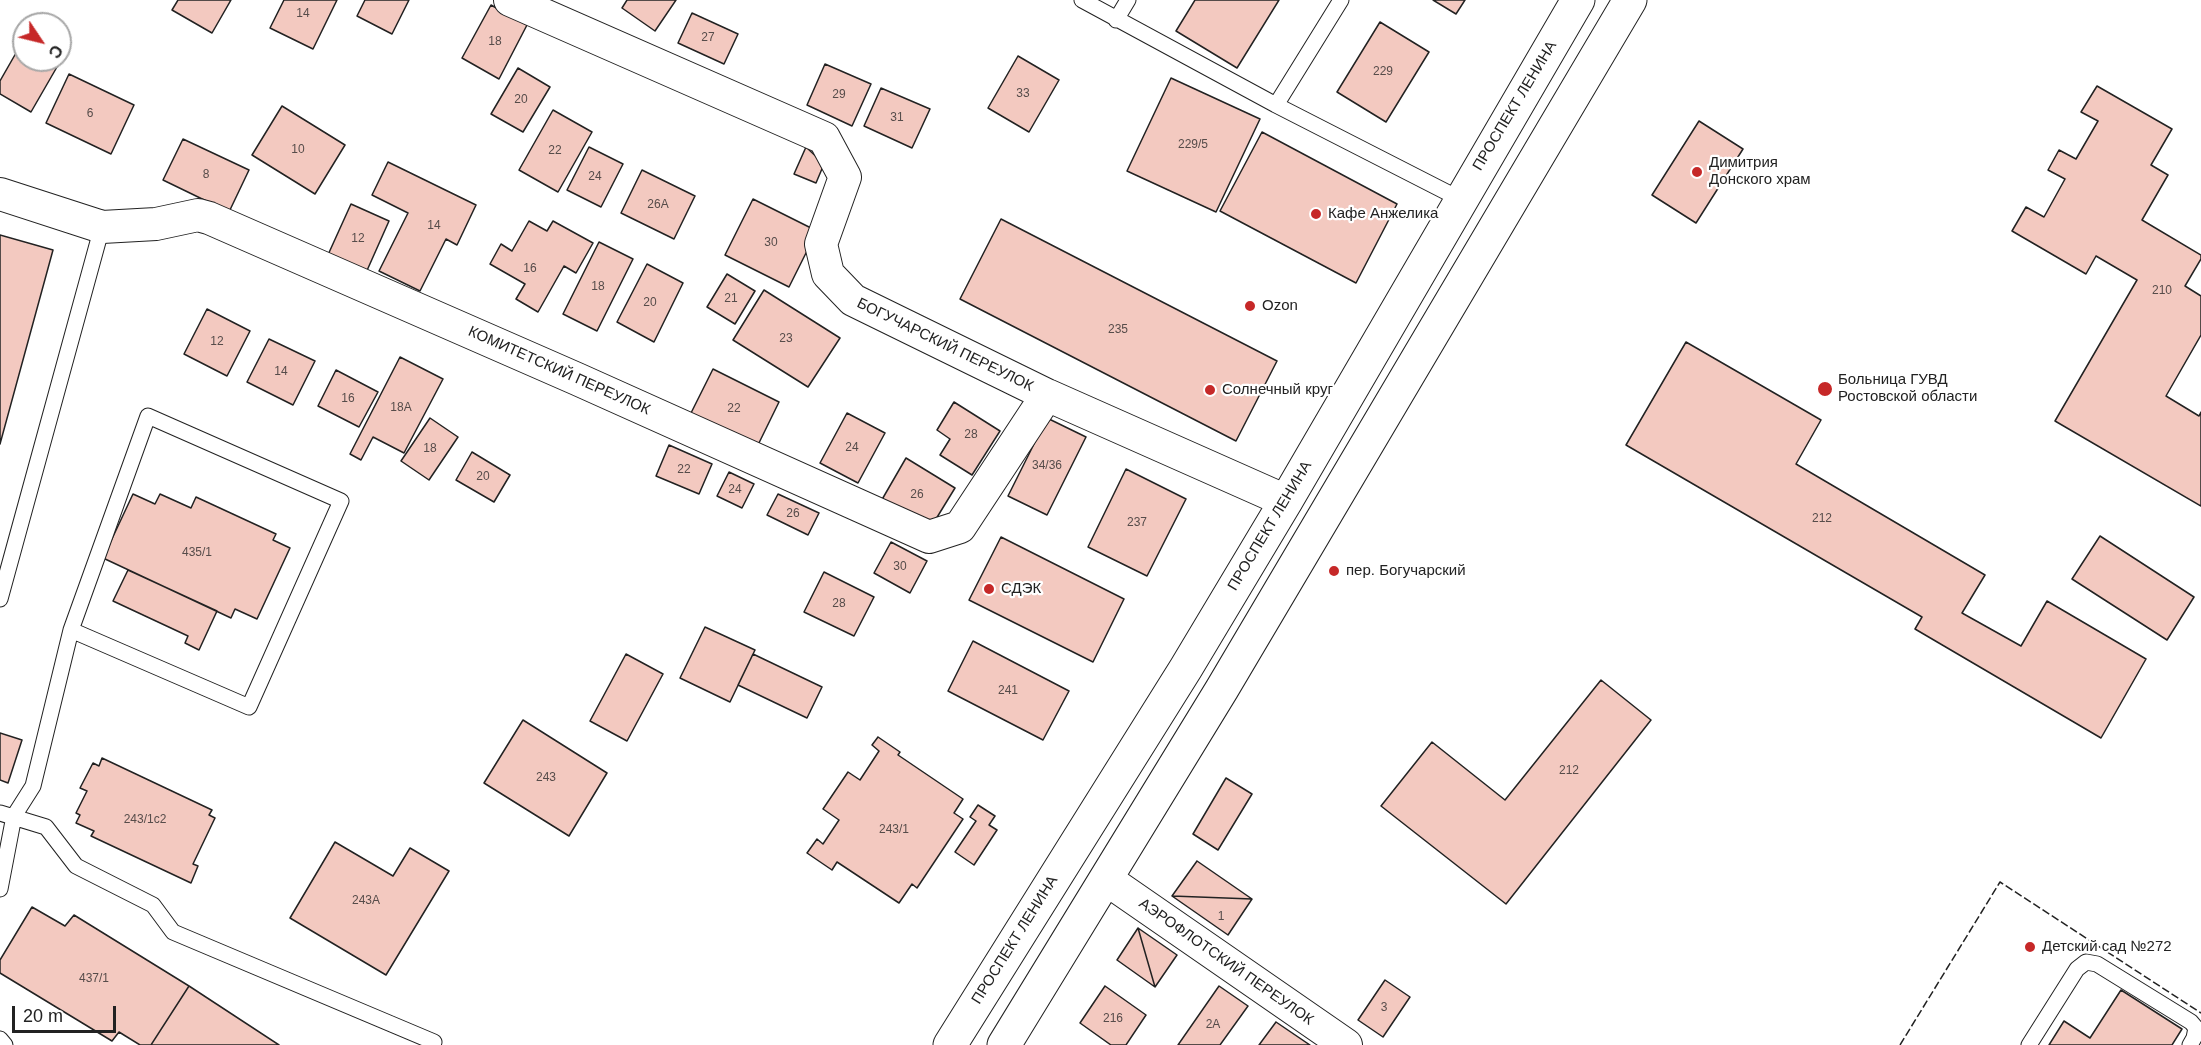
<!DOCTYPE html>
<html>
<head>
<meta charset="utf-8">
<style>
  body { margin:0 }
  #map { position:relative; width:2201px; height:1045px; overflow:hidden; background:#fff; font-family:Arial,sans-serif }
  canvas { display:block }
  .north { position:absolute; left:12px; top:12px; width:60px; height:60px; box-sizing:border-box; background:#fff; border:2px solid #a7a7a7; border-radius:50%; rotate:125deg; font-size:16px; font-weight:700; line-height:24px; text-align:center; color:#222 }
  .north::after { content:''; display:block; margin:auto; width:21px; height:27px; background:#c62828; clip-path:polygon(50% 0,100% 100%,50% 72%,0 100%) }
  .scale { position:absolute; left:12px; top:1006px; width:104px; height:27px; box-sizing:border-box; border:3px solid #222; border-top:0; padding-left:8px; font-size:18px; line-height:21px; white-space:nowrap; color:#222; -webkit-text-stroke:4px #fff; paint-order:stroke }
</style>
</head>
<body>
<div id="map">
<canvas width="2201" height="1045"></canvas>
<div class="north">С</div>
<div class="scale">20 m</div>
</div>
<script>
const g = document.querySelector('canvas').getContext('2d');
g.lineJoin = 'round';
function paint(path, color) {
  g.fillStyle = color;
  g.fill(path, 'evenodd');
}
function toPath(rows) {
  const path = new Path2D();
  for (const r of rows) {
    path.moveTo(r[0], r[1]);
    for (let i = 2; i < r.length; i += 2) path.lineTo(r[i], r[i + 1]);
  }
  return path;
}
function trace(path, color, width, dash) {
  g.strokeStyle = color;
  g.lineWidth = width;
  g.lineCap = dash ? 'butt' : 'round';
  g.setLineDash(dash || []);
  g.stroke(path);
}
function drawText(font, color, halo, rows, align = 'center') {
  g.font = font + ' Arial,sans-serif';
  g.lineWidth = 4.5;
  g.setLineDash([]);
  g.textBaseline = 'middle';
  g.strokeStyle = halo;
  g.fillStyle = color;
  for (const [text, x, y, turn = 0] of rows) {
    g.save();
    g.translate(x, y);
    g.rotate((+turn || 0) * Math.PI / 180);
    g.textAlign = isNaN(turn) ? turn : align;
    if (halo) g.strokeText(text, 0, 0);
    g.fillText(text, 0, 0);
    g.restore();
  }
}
const building = toPath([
  [178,0,231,0,212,33,172,10,178,0],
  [284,0,337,0,313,49,270,28,284,0],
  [365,0,409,0,392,34,357,16,365,0],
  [627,0,676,0,655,31,622,8,627,0],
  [1195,0,1279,0,1237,68,1176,31,1195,0],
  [1433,0,1465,0,1456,14,1433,0],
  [491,5,527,25,499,79,462,58,491,5],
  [692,13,738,34,724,64,678,43,692,13],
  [1380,22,1429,52,1386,122,1337,92,1380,22],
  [24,39,24,60,61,60,31,112,0,94,0,81,24,39],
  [1018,56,1059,80,1029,132,988,108,1018,56],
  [825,64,871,84,852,126,807,105,825,64],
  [518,68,550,87,523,132,491,114,518,68],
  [69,74,134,105,111,154,46,123,69,74],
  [1171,78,1260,119,1216,212,1127,171,1171,78],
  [2097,86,2172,129,2151,165,2168,175,2142,220,2201,255,2201,259,2185,286,2201,296,2201,335,2166,396,2199,416,2201,412,2201,506,2055,421,2137,280,2096,256,2086,274,2012,231,2026,207,2044,217,2065,179,2048,170,2059,150,2076,159,2098,121,2081,112,2097,86],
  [881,88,930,109,912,148,864,126,881,88],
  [282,106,345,145,315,194,252,155,282,106],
  [553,110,592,132,558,192,519,170,553,110],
  [1699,121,1743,149,1696,223,1652,195,1699,121],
  [1262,132,1397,204,1356,283,1220,211,1262,132],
  [183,139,249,170,229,212,163,180,183,139],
  [589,147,623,164,601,207,567,190,589,147],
  [806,147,824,164,816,183,794,174,806,147],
  [388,162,476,205,457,245,446,239,420,291,379,271,408,213,372,195,388,162],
  [642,170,695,196,674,239,621,213,642,170],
  [753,199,817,231,789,287,725,255,753,199],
  [351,204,389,221,365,275,327,257,351,204],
  [1001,219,1277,361,1236,441,960,299,1001,219],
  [529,221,547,231,553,221,593,243,576,273,564,266,538,312,516,299,525,284,490,264,501,244,512,251,529,221],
  [0,235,53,250,0,444,0,235],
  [599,242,633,259,597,331,563,314,599,242],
  [647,264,683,283,654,342,617,322,647,264],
  [727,274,755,291,735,324,707,307,727,274],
  [764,290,840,338,808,387,733,340,764,290],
  [207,309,250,331,227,376,184,354,207,309],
  [269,339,315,361,293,405,247,382,269,339],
  [1686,342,1821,420,1796,464,1985,575,1962,613,2021,646,2047,601,2146,659,2101,738,1915,629,1922,617,1626,445,1686,342],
  [400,357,443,379,404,453,373,437,361,460,350,454,400,357],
  [713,369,779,402,756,449,689,417,713,369],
  [336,370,378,392,359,427,318,406,336,370],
  [954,402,1000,431,972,475,940,455,950,439,937,430,954,402],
  [847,413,885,433,858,483,820,463,847,413],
  [430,418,458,437,429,480,401,461,430,418],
  [1047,418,1086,437,1047,515,1008,496,1047,418],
  [669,445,712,464,699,494,656,476,669,445],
  [472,452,510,475,494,502,456,480,472,452],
  [906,458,955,488,928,532,880,503,906,458],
  [1126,469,1186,499,1147,576,1088,547,1126,469],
  [729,472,754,484,742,508,717,496,729,472],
  [133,494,155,504,160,494,191,508,196,497,276,534,273,540,290,548,257,619,235,609,231,618,103,558,133,494],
  [778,494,819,513,808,535,767,515,778,494],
  [2100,536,2194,597,2167,640,2072,579,2100,536],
  [1001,537,1124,599,1093,662,969,600,1001,537],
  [891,542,927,561,910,593,874,573,891,542],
  [128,570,217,611,199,650,185,643,188,636,113,601,128,570],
  [824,572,874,597,854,636,804,612,824,572],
  [705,627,755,650,730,702,680,678,705,627],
  [973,641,1069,691,1043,740,948,691,973,641],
  [626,654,663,674,627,741,590,721,626,654],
  [753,654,822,687,807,718,738,685,753,654],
  [1601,680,1651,720,1506,904,1381,806,1432,742,1505,800,1601,680],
  [523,720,607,773,569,836,484,783,523,720],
  [0,733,22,740,8,783,0,780,0,733],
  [878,737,900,752,898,755,963,799,954,813,963,819,917,888,912,884,899,903,837,862,832,870,807,853,817,839,823,844,839,820,823,809,848,772,860,780,879,751,872,745,878,737],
  [102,758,212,810,209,815,215,818,193,864,198,866,191,883,91,836,94,831,76,823,80,815,76,813,87,791,80,788,93,763,99,766,102,758],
  [1226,778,1252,794,1218,850,1193,834,1226,778],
  [978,805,995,816,989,825,997,830,974,865,955,852,976,821,970,817,978,805],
  [335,842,393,876,410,848,449,871,386,975,290,918,335,842],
  [1197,861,1252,899,1172,896,1197,861],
  [1172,896,1252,899,1228,935,1172,896],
  [32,907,65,926,74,915,189,986,151,1045,140,1045,119,1032,112,1041,0,973,0,960,32,907],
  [1138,928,1177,955,1155,987,1138,928],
  [1138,928,1155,987,1117,960,1138,928],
  [1385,980,1410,997,1383,1037,1358,1020,1385,980],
  [189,986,279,1045,151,1045,189,986],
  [1105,986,1146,1015,1126,1045,1111,1045,1080,1023,1105,986],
  [1219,986,1248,1006,1220,1045,1178,1045,1219,986],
  [2121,990,2182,1029,2172,1045,2049,1045,2064,1021,2090,1038,2121,990],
  [1276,1022,1310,1045,1259,1045,1276,1022]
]);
const lane = toPath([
  [1082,0,1276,105,1460,199],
  [1116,20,1128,0],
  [1276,105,1341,0],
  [0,599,102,227],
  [0,813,46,827,76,866,153,905,173,932,434,1042],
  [0,889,14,816,33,786,71,630,148,416,341,501,249,707,71,630],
  [0,1039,5,1045],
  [2029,1045,2077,969,2086,962,2097,964,2191,1022,2196,1028,2194,1038,2190,1045]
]);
const street = toPath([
  [510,0,824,138,845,177,821,244,828,274,853,300,1047,395,1286,501],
  [0,194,102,227,156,224,198,215,209,218,577,379,929,537,960,527,1047,395],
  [1106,879,1346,1045]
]);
const secondary = toPath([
  [950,1045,1186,668,1286,501,1578,0],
  [1004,1045,1222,689,1630,0]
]);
const fence = toPath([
  [1900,1045,2000,882,2201,1013]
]);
const markers = [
  [1697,172,6,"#c62828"],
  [1316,214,6,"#c62828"],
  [1250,306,6,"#c62828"],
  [1825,389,8,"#c62828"],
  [1210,390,6,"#c62828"],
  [1334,571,6,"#c62828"],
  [989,589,6,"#c62828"],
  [2030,947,6,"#c62828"]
];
const numberNames = [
  ["14",303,14],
  ["27",708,38],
  ["18",495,42],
  ["229",1383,72],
  ["33",1023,94],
  ["29",839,95],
  ["20",521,100],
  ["6",90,114],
  ["31",897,118],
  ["229/5",1193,145],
  ["10",298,150],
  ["22",555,151],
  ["8",206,175],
  ["24",595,177],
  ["26А",658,205],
  ["14",434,226],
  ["12",358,239],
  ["30",771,243],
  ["16",530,269],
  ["18",598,287],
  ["210",2162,291],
  ["21",731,299],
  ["20",650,303],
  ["235",1118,330],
  ["23",786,339],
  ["12",217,342],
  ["14",281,372],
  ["16",348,399],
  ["18А",401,408],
  ["22",734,409],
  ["28",971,435],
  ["24",852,448],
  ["18",430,449],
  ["34/36",1047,466],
  ["22",684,470],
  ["20",483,477],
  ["24",735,490],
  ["26",917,495],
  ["26",793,514],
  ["212",1822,519],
  ["237",1137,523],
  ["435/1",197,553],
  ["30",900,567],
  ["28",839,604],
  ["241",1008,691],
  ["212",1569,771],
  ["243",546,778],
  ["243/1с2",145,820],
  ["243/1",894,830],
  ["243А",366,901],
  ["1",1221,917],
  ["437/1",94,979],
  ["3",1384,1008],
  ["216",1113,1019],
  ["2А",1213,1025]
];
const streetNames = [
  ["ПРОСПЕКТ ЛЕНИНА",1515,106,-59],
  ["БОГУЧАРСКИЙ ПЕРЕУЛОК",945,345,26],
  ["КОМИТЕТСКИЙ ПЕРЕУЛОК",559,371,24],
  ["ПРОСПЕКТ ЛЕНИНА",1270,526,-59],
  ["ПРОСПЕКТ ЛЕНИНА",1015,940,-58],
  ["АЭРОФЛОТСКИЙ ПЕРЕУЛОК",1226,962,35]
];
const poiNames = [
  ["Димитрия",1709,163],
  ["Донского храм",1709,180],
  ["Кафе Анжелика",1328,214],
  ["Ozon",1262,306],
  ["Больница ГУВД",1838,380],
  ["Ростовской области",1838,397],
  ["Солнечный круг",1222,390],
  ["пер. Богучарский",1346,571],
  ["СДЭК",1001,589],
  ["Детский сад №272",2042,947]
];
paint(building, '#f3c9c0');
trace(building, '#222', 1.5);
trace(lane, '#222', 17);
trace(street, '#222', 34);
trace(secondary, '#222', 35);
trace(lane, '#fff', 15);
trace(street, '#fff', 32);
trace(secondary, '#fff', 33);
trace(fence, '#222', 1.5, [8, 3]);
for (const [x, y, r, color] of markers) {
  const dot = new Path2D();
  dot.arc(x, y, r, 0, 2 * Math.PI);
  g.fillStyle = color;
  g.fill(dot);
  trace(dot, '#fff', 2);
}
drawText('12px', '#564c4a', null, numberNames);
drawText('15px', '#222', '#fff', streetNames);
drawText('15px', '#222', '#fff', poiNames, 'left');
</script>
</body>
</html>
